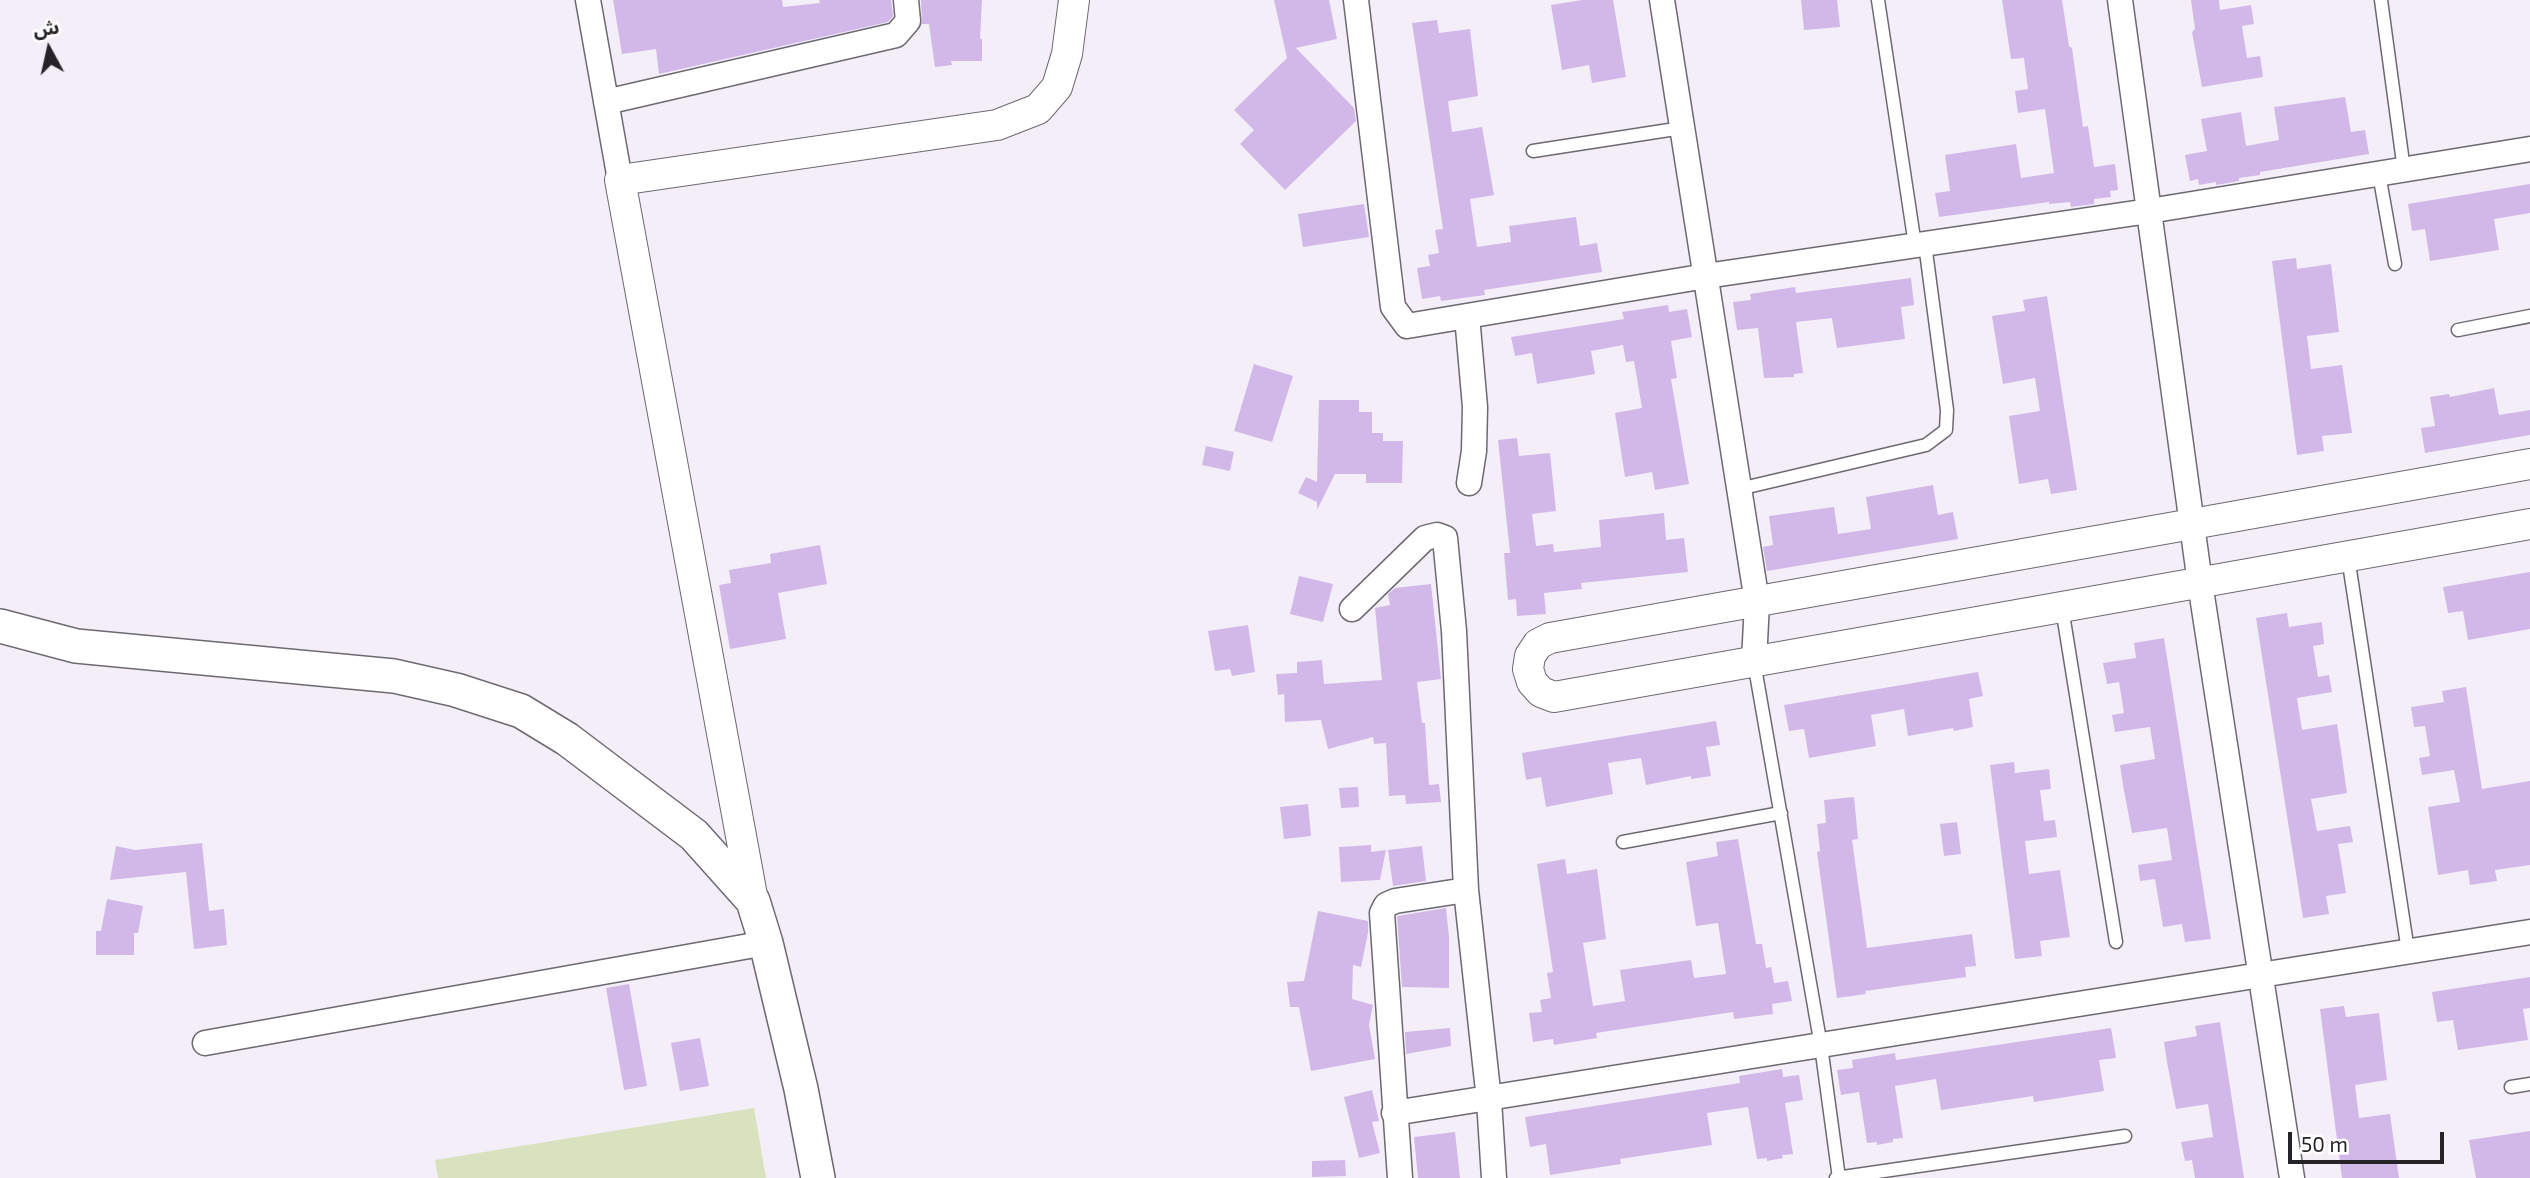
<!DOCTYPE html>
<html>
<head>
<meta charset="utf-8">
<style>
  body { margin:0 }
  #map { position:relative; width:2530px; height:1178px; overflow:hidden; background:#f4eef8; font-family:"Exo 2","Noto Sans Arabic",sans-serif }
  canvas { display:block }
  .north { position:absolute; left:14px; top:14px; width:70px; height:70px; -webkit-text-stroke:5px #fff; paint-order:stroke; rotate:352deg; font-size:19px; font-weight:700; line-height:28px; text-align:center; color:#252327 }
  .north::after { content:''; display:block; margin:auto; width:24px; height:32px; background:#252327; clip-path:polygon(50% 0,100% 100%,50% 72%,0 100%) }
  .scale { position:absolute; left:2288px; top:1132px; width:156px; height:32px; box-sizing:border-box; border:4px solid #252327; border-top:0; padding-left:9px; font-size:21px; line-height:24px; white-space:nowrap; color:#252327; -webkit-text-stroke:5px #fff; paint-order:stroke }
</style>
</head>
<body>
<div id="map">
<canvas width="2530" height="1178"></canvas>
<div class="north">ش</div>
<div class="scale">50 m</div>
</div>
<script>
const g = document.querySelector('canvas').getContext('2d');
g.lineJoin = 'round';
function paint(path, color) {
  g.fillStyle = color;
  g.fill(path, 'evenodd');
}
function toPath(rows) {
  const path = new Path2D();
  for (const r of rows) {
    path.moveTo(r[0], r[1]);
    for (let i = 2; i < r.length; i += 2) path.lineTo(r[i], r[i + 1]);
  }
  return path;
}
function trace(path, color, width, dash) {
  g.strokeStyle = color;
  g.lineWidth = width;
  g.lineCap = dash ? 'butt' : 'round';
  g.setLineDash(dash || []);
  g.stroke(path);
}
const green = toPath([
  [754,1108,766,1178,438,1178,435,1160]
]);
const building = toPath([
  [613,0,782,0,783,7,820,3,819,0,891,0,893,16,888,22,659,74,656,49,622,54],
  [921,0,982,0,980,39,982,39,982,61,951,61,952,65,935,67,929,24,922,24],
  [1274,0,1329,0,1337,39,1296,48,1354,108,1356,121,1285,190,1240,144,1254,130,1234,110,1287,58],
  [1582,0,1613,0,1626,77,1592,83,1589,65,1562,70,1551,5],
  [1801,0,1837,0,1840,27,1804,30],
  [2002,0,2062,0,2069,46,2072,48,2083,127,2088,126,2094,167,2115,164,2118,190,2110,191,2111,197,2094,199,2094,204,2071,207,2070,202,2049,204,2049,202,1939,217,1935,193,1950,191,1945,155,2016,144,2021,178,2054,173,2045,109,2018,113,2015,91,2028,89,2024,58,2011,59],
  [2191,0,2219,0,2220,10,2251,5,2254,24,2242,26,2247,58,2260,56,2263,77,2202,87,2192,32,2195,29],
  [1437,20,1439,33,1470,29,1478,96,1448,101,1452,132,1482,127,1494,195,1470,199,1477,247,1511,242,1509,226,1576,217,1580,246,1597,243,1602,272,1484,290,1485,295,1441,301,1440,296,1422,299,1417,268,1430,266,1428,255,1439,253,1435,230,1443,229,1412,23],
  [2345,97,2351,132,2365,130,2369,154,2260,172,2260,175,2239,178,2239,181,2216,185,2216,182,2199,185,2198,179,2190,181,2185,155,2207,151,2201,119,2241,112,2246,146,2279,140,2274,107],
  [2530,184,2530,213,2494,219,2499,250,2430,261,2425,229,2412,231,2408,204],
  [1364,204,1369,237,1303,247,1298,214],
  [2296,258,2297,269,2331,264,2339,332,2307,336,2311,369,2342,365,2352,433,2322,436,2324,451,2297,455,2272,261],
  [1911,278,1914,305,1901,307,1905,339,1837,348,1832,318,1796,322,1803,373,1794,374,1794,377,1764,378,1758,328,1737,330,1733,302,1751,300,1750,294,1795,287,1796,293],
  [2047,296,2077,490,2051,494,2048,479,2019,484,2009,416,2040,411,2035,378,2003,384,1992,316,2025,311,2023,300],
  [1668,305,1669,312,1687,309,1692,337,1671,341,1677,378,1671,379,1689,484,1655,490,1652,472,1625,477,1615,413,1642,408,1634,361,1626,362,1623,345,1591,351,1595,374,1537,384,1532,353,1515,356,1511,337,1624,319,1622,312],
  [1254,364,1293,376,1272,442,1234,431],
  [2494,388,2499,415,2530,410,2530,435,2425,453,2421,428,2435,426,2430,397,2449,394,2450,397],
  [1319,400,1359,400,1359,412,1372,412,1372,433,1383,433,1383,441,1403,441,1402,483,1366,483,1366,474,1335,474,1317,510,1317,502,1298,493,1306,477,1317,482],
  [1517,438,1519,456,1550,453,1556,511,1532,514,1536,546,1553,544,1554,552,1601,547,1599,520,1664,513,1666,540,1684,538,1688,572,1581,583,1582,589,1544,593,1546,614,1517,616,1516,599,1508,600,1504,553,1510,553,1498,440],
  [1206,446,1234,452,1230,471,1202,465],
  [1933,485,1938,515,1953,512,1958,539,1767,571,1763,547,1773,545,1769,516,1834,507,1838,534,1871,529,1866,497],
  [820,545,827,584,778,593,786,639,730,649,719,585,731,583,729,570,771,563,770,554],
  [2530,572,2530,629,2468,640,2463,611,2448,613,2443,587],
  [1299,576,1333,584,1323,622,1290,614],
  [1431,584,1441,679,1417,682,1422,723,1425,723,1429,785,1439,784,1441,802,1406,804,1405,795,1389,796,1386,743,1374,744,1373,737,1328,749,1321,720,1285,722,1284,694,1278,695,1276,674,1297,673,1297,662,1322,660,1324,684,1382,680,1375,608,1390,605,1388,594,1395,588],
  [2287,613,2289,627,2322,622,2324,644,2313,646,2318,677,2329,675,2332,692,2297,698,2302,730,2337,724,2340,744,2347,793,2311,799,2317,831,2350,826,2353,842,2338,844,2346,893,2326,896,2329,914,2303,918,2256,618],
  [1248,625,1255,672,1232,676,1230,669,1215,671,1208,631],
  [2164,638,2211,939,2185,942,2182,924,2163,927,2155,879,2140,881,2138,865,2172,860,2167,828,2132,833,2123,785,2120,765,2155,759,2150,727,2115,732,2112,715,2124,713,2119,682,2107,684,2103,663,2136,658,2134,643],
  [1978,672,1983,696,1969,699,1973,727,1954,731,1953,728,1908,736,1904,709,1871,715,1876,746,1809,758,1804,729,1789,731,1784,705],
  [2466,687,2482,789,2530,781,2530,865,2495,870,2497,881,2470,885,2468,870,2438,875,2428,807,2460,802,2454,770,2422,775,2419,758,2430,756,2425,726,2414,727,2411,707,2444,702,2442,691],
  [1716,721,1720,745,1706,747,1711,776,1691,779,1691,776,1646,785,1641,758,1608,763,1613,794,1546,807,1541,777,1526,780,1522,753],
  [2014,762,2015,773,2049,769,2051,789,2040,790,2044,821,2055,820,2057,837,2025,841,2029,874,2060,870,2070,937,2040,941,2042,956,2015,959,1990,765],
  [1358,787,1359,807,1341,808,1339,788],
  [1854,797,1858,839,1852,840,1867,948,1972,934,1976,966,1965,967,1966,977,1865,991,1866,994,1837,998,1817,852,1820,851,1817,824,1826,823,1824,800],
  [1308,804,1311,836,1284,839,1280,807],
  [1957,822,1961,854,1944,856,1940,824],
  [1738,839,1756,944,1762,944,1766,968,1771,967,1774,983,1788,981,1792,1001,1772,1004,1773,1014,1734,1019,1733,1012,1596,1033,1597,1038,1554,1045,1553,1039,1533,1042,1529,1013,1542,1012,1540,1000,1551,998,1547,973,1553,972,1537,864,1565,859,1567,874,1597,869,1606,939,1583,943,1593,1006,1625,1001,1620,970,1691,960,1694,978,1726,974,1718,923,1696,926,1686,862,1718,856,1716,842],
  [202,843,209,911,224,909,227,945,194,949,186,872,110,880,116,846,135,850],
  [1371,845,1371,852,1386,850,1380,880,1341,882,1339,847],
  [1422,846,1426,881,1393,886,1388,850],
  [107,899,143,906,138,933,134,933,134,955,96,955,96,931,101,931],
  [1446,908,1449,937,1449,988,1402,987,1397,916],
  [1318,911,1368,921,1368,933,1361,967,1353,965,1352,999,1373,1005,1369,1025,1375,1059,1311,1071,1299,1007,1290,1007,1287,982,1304,981],
  [2530,977,2530,1008,2523,1009,2528,1040,2458,1050,2453,1020,2437,1022,2432,992],
  [629,984,647,1086,624,1090,606,988],
  [2344,1006,2346,1017,2379,1013,2387,1080,2355,1085,2359,1118,2390,1114,2399,1178,2342,1178,2320,1009],
  [2220,1022,2244,1178,2195,1178,2192,1160,2185,1161,2181,1142,2213,1137,2208,1104,2176,1109,2167,1062,2164,1042,2197,1036,2195,1026],
  [1450,1028,1451,1046,1406,1054,1405,1032],
  [2111,1028,2116,1058,2099,1060,2104,1091,2034,1102,2033,1096,1941,1110,1936,1079,1895,1086,1903,1138,1893,1139,1893,1142,1877,1145,1877,1142,1867,1143,1859,1092,1841,1095,1837,1070,1853,1068,1852,1060,1895,1053,1896,1060],
  [700,1038,709,1086,680,1091,671,1043],
  [1782,1069,1783,1077,1799,1075,1803,1100,1785,1103,1793,1154,1782,1155,1783,1158,1767,1161,1767,1158,1757,1159,1748,1107,1707,1113,1712,1145,1620,1159,1621,1164,1550,1175,1546,1144,1530,1147,1525,1117,1740,1083,1739,1076],
  [1372,1090,1379,1121,1372,1122,1380,1153,1359,1158,1344,1097],
  [2530,1131,2530,1178,2476,1178,2469,1140],
  [1455,1132,1460,1178,1418,1178,1414,1137],
  [1345,1160,1346,1176,1312,1177,1312,1161]
]);
const service = toPath([
  [1878,0,1915,245],
  [2381,0,2404,170],
  [1533,151,1682,128],
  [2379,174,2395,264],
  [2458,330,2530,316],
  [1739,489,1926,445,1946,430,1947,410,1925,244],
  [2348,557,2408,951],
  [2062,608,2116,942],
  [1754,662,1821,1046,1839,1178],
  [1623,842,1781,813],
  [2511,1087,2530,1084],
  [1836,1178,2125,1136]
]);
const minor = toPath([
  [588,0,620,180],
  [1356,0,1393,307,1407,326,1706,276,2149,211,2530,149],
  [1662,0,1757,602,1754,662],
  [2120,0,2200,583,2292,1178],
  [606,102,896,35,908,21,906,0],
  [1467,316,1475,407,1474,451,1469,483],
  [1352,609,1425,538,1437,535,1445,538,1454,631,1466,890,1489,1100,1494,1178],
  [205,1043,766,943],
  [1394,1113,2530,932],
  [1400,1178,1382,913,1386,905,1395,901,1466,890]
]);
const tertiary = toPath([
  [2530,464,1550,638,1538,644,1530,656,1528,669,1532,682,1541,692,1554,697,2530,524],
  [753,901,620,180,997,125,1038,109,1057,87,1067,54,1074,0]
]);
const secondary = toPath([
  [0,626,76,646,394,676,456,690,521,711,567,739,694,835,753,901,766,943,801,1089,818,1178]
]);
paint(green, '#d9e2be');
paint(building, '#d2b8e9');
trace(service, '#6d6971', 15);
trace(minor, '#6d6971', 27);
trace(tertiary, '#6d6971', 32);
trace(secondary, '#6d6971', 36);
trace(service, '#fff', 12);
trace(minor, '#fff', 24);
trace(tertiary, '#fff', 30);
trace(secondary, '#fff', 33);
</script>
</body>
</html>
